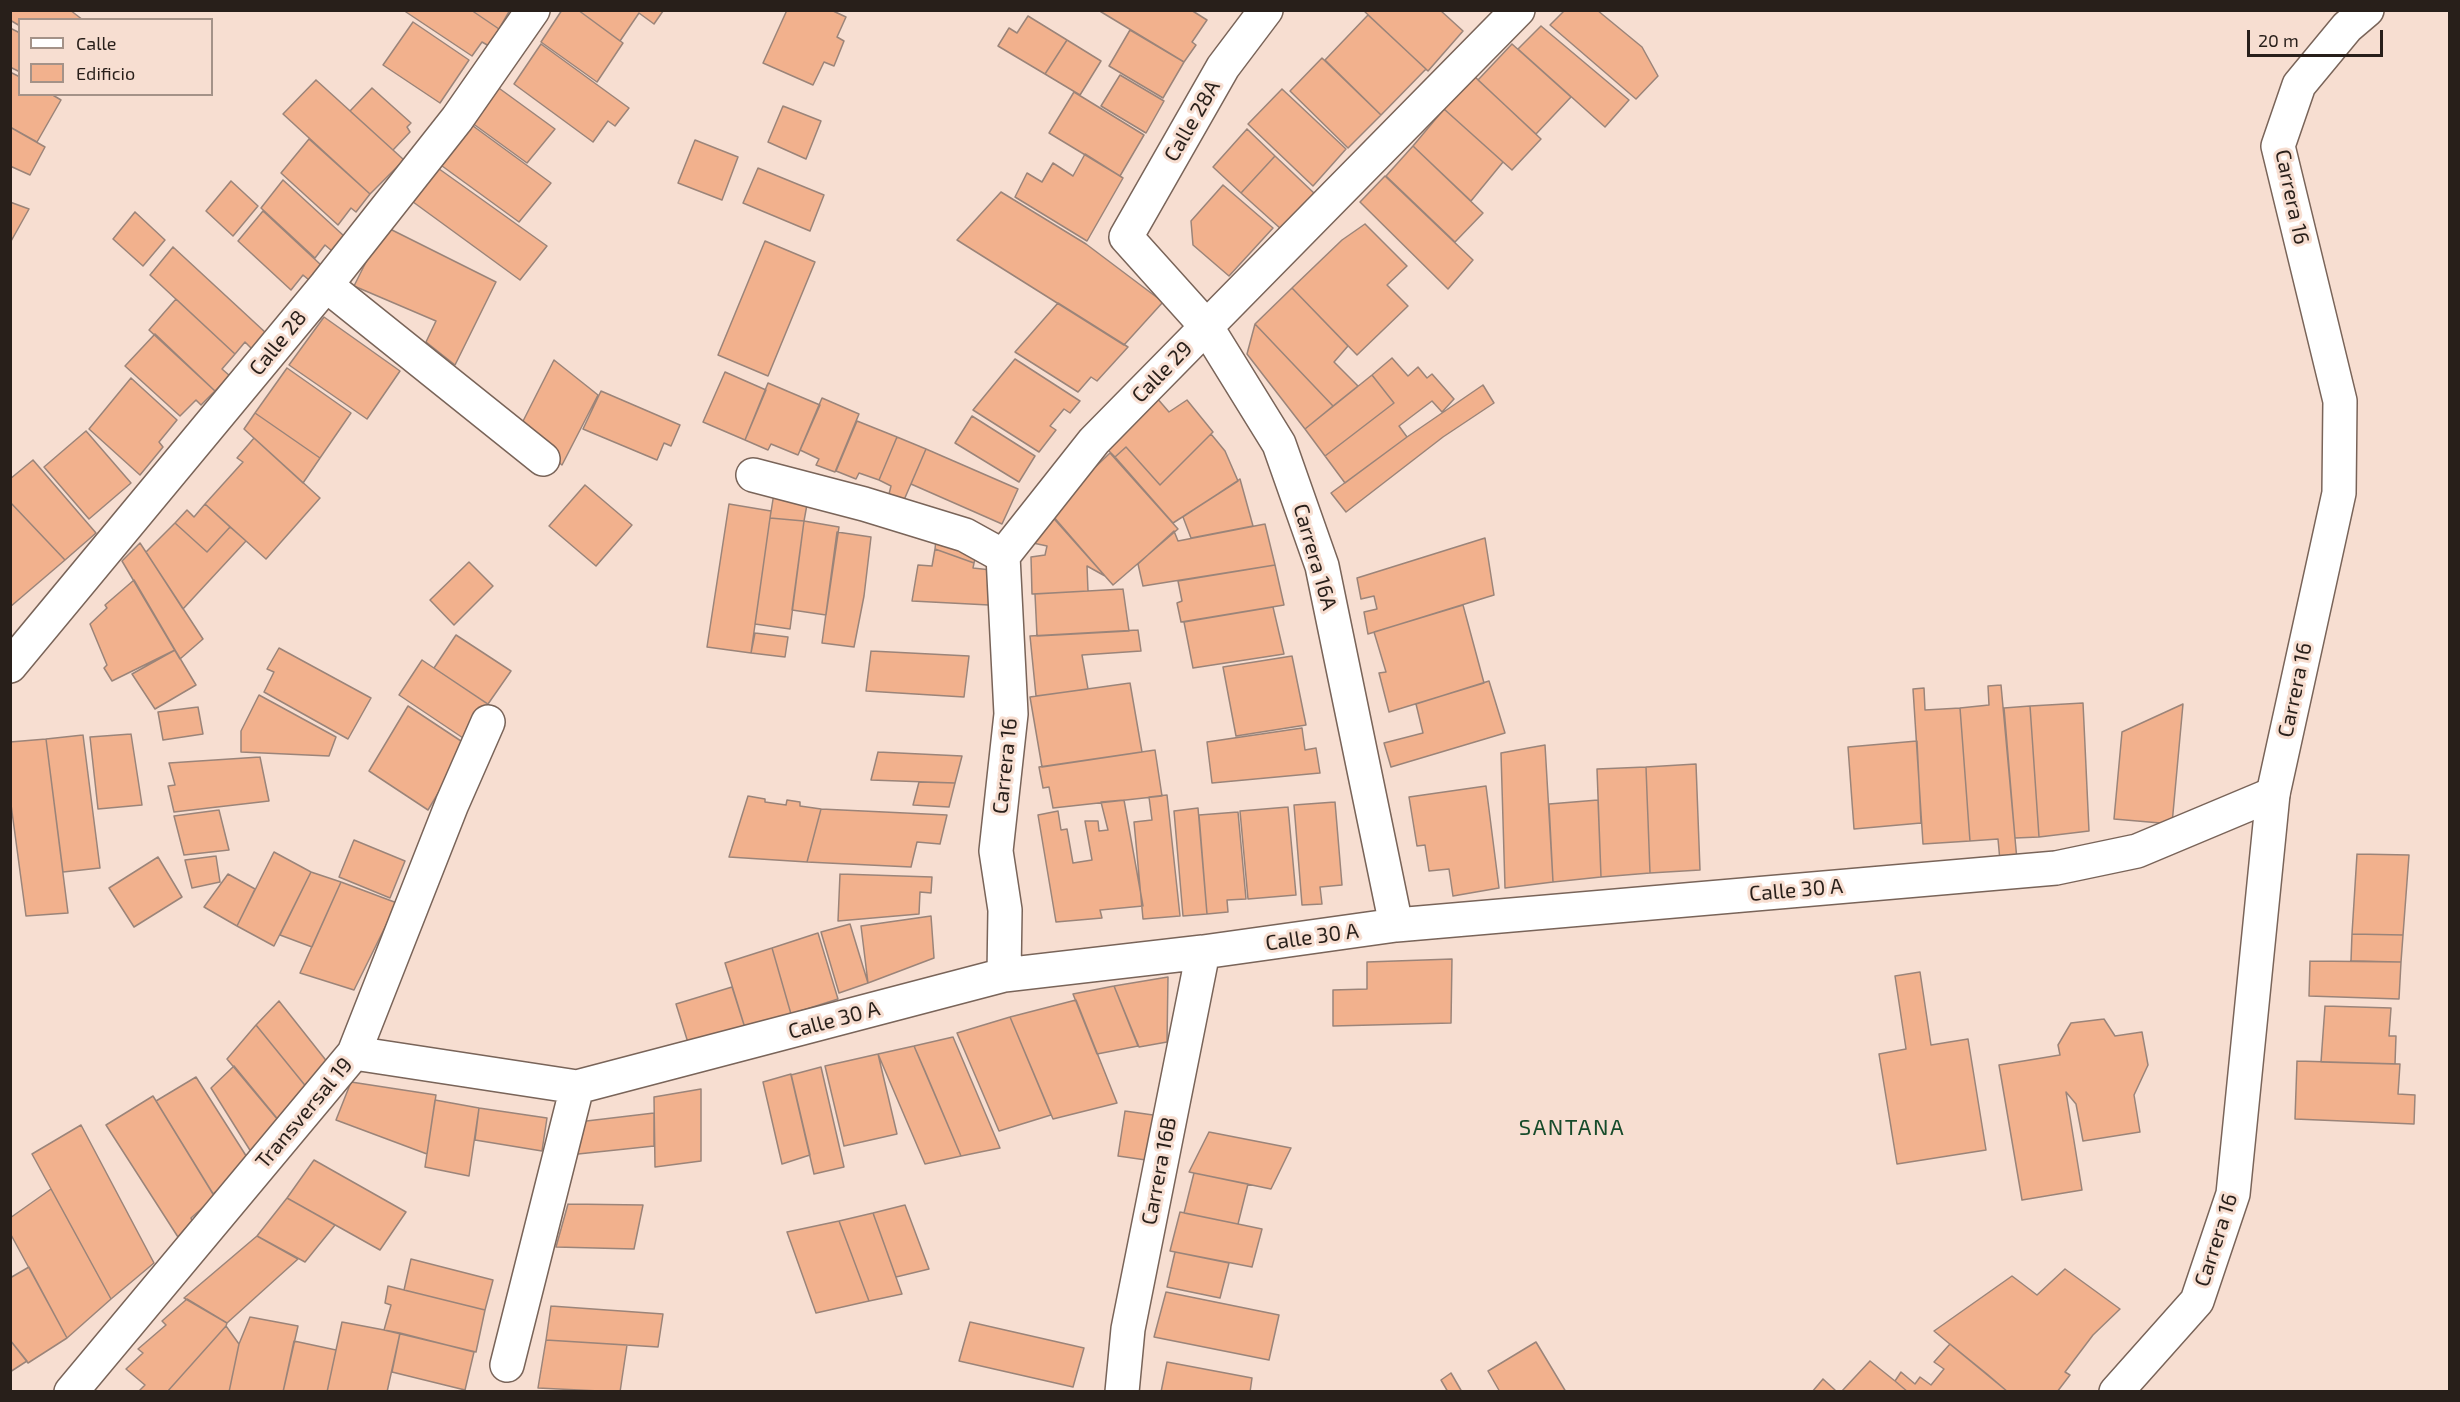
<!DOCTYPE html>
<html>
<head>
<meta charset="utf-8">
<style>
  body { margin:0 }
  #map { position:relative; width:2460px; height:1402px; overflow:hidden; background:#f7ded1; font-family:"Exo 2",sans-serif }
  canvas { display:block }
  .frame { position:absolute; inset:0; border:12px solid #281f1a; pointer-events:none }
  .legend { position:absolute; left:18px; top:18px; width:195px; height:78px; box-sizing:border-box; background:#f7ded1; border:2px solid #a49288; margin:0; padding:8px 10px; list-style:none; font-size:18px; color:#281f1a }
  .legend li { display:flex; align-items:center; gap:12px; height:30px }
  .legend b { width:30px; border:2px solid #a49288 }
  .scale { position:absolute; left:2247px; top:30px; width:136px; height:27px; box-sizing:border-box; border:3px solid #281f1a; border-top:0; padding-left:8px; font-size:18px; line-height:21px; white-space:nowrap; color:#281f1a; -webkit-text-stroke:4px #f7ded1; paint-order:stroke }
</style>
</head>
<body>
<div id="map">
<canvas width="2460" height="1402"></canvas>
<div class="frame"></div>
<ul class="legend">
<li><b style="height:8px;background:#fff"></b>Calle</li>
<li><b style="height:16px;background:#f2b18d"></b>Edificio</li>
</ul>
<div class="scale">20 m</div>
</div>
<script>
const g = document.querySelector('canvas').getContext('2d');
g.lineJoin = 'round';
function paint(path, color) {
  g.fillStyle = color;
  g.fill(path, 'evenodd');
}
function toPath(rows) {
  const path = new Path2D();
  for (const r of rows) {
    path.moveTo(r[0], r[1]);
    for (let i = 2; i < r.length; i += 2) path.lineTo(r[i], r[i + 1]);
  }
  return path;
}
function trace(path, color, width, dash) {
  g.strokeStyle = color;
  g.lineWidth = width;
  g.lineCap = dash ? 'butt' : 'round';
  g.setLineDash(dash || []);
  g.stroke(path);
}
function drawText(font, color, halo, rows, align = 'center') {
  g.font = font + ' "Exo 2",sans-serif';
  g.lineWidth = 6;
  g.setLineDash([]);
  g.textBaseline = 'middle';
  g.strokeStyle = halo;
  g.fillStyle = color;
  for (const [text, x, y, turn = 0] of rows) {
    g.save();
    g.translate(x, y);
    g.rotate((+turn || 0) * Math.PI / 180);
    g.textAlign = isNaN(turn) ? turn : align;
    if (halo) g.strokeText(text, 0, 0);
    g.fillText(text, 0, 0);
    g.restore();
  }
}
const building = toPath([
  [10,10,70,10,83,20,20,20,20,26,10,20,10,10],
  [403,10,471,10,499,29,489,46,482,42,472,56,403,10],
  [471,10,510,10,499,29,471,10],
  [562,10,578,10,623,43,597,82,541,42,562,10],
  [578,10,663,10,663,11,654,24,639,13,620,41,578,10],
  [787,10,831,10,846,17,837,37,844,41,834,66,824,62,813,85,763,63,787,10],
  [1098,10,1191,10,1207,20,1192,42,1196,45,1184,62,1098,10],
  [1363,10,1440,10,1463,31,1428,71,1363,10],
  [1565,10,1597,10,1642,47,1658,76,1636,99,1550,25,1565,10],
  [1368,15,1426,69,1381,115,1325,60,1368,15],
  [1028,16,1067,40,1045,74,998,46,1009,28,1017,33,1028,16],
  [413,22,469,60,440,103,383,65,413,22],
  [1541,26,1629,100,1605,127,1518,49,1541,26],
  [10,28,20,33,20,72,10,67,10,28],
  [1130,30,1184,62,1163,98,1109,66,1130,30],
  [1067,40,1101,61,1080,95,1045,74,1067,40],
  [541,44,629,108,615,126,608,121,593,142,514,84,541,44],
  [1512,44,1571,97,1536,134,1478,80,1512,44],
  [1322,58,1381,115,1348,148,1290,91,1322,58],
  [10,72,20,77,20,94,51,94,61,100,37,142,10,127,10,72],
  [1120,75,1164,101,1146,133,1101,106,1120,75],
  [1474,76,1541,139,1512,170,1444,109,1474,76],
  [316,80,404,160,370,194,283,114,316,80],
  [496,86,555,129,527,163,468,120,496,86],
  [372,88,411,123,407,127,410,132,393,150,350,111,372,88],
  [1282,89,1346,149,1313,186,1248,124,1282,89],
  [1074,92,1144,135,1120,176,1049,133,1074,92],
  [783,106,821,121,806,159,768,142,783,106],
  [1444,109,1503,162,1471,201,1413,146,1444,109],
  [469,123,551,183,519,222,438,163,469,123],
  [10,127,45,147,30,175,10,166,10,127],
  [1247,129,1275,156,1241,193,1213,167,1247,129],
  [309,139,370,194,356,212,351,208,338,225,281,173,309,139],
  [695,140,738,157,722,200,678,183,695,140],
  [1413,146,1483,213,1455,242,1386,176,1413,146],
  [1085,154,1123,178,1087,241,1015,197,1027,173,1042,182,1053,163,1073,176,1085,154],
  [1275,156,1315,194,1281,229,1241,193,1275,156],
  [435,166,547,246,520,280,409,199,435,166],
  [758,168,824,195,810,231,743,203,758,168],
  [1385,176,1473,260,1448,289,1360,202,1385,176],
  [283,180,344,236,332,251,325,245,315,258,261,208,283,180],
  [231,181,258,206,233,236,206,211,231,181],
  [1223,185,1273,228,1229,276,1193,245,1191,221,1223,185],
  [1001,192,1086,244,1163,302,1124,345,957,240,1001,192],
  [10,202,29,209,10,243,10,202],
  [263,211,321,265,309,280,303,275,291,290,238,241,263,211],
  [135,212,165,240,143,266,113,239,135,212],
  [1365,224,1407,266,1387,285,1408,306,1357,355,1292,288,1342,240,1365,224],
  [384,226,496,282,455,365,426,342,436,321,354,286,384,226],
  [765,241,815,262,768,376,718,355,765,241],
  [173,247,266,333,252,349,245,342,235,354,150,275,173,247],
  [1292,288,1348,346,1334,362,1358,386,1333,406,1255,324,1292,288],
  [176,299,235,354,222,369,230,376,215,391,149,330,176,299],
  [1058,303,1128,347,1097,381,1091,377,1078,392,1015,352,1058,303],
  [324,317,400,371,367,419,289,365,324,317],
  [1255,324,1333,406,1305,429,1247,354,1255,324],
  [155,334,215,391,201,405,196,400,180,416,125,366,155,334],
  [1392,358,1408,376,1418,367,1427,378,1432,374,1454,399,1442,412,1432,401,1399,426,1407,437,1345,483,1325,456,1394,403,1372,375,1392,358],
  [1015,359,1080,401,1070,413,1064,409,1050,426,1056,430,1039,452,973,410,1015,359],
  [554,360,598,395,562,465,518,431,554,360],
  [287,368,351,413,320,458,255,413,287,368],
  [725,372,766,390,745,440,703,422,725,372],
  [1372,375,1394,403,1325,456,1305,429,1372,375],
  [131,378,177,420,159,442,163,447,140,475,89,429,131,378],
  [768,383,820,405,798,455,771,444,768,450,745,440,768,383],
  [1483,385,1494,403,1443,437,1346,512,1331,493,1407,437,1483,385],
  [601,391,680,425,671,446,664,443,657,460,583,429,601,391],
  [1156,397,1169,412,1187,400,1213,432,1160,485,1126,447,1115,457,1099,441,1156,397],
  [822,398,859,414,835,472,816,465,819,459,800,450,822,398],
  [255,413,320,458,303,483,244,429,255,413],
  [972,416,1035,456,1019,482,955,443,972,416],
  [857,421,897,437,879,480,859,473,856,479,836,471,857,421],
  [86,431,131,483,89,519,44,467,86,431],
  [1211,434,1225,451,1238,481,1173,523,1115,457,1126,447,1160,485,1211,434],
  [897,437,926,449,904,500,889,494,891,486,879,480,897,437],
  [254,438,320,498,266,559,205,504,243,462,237,458,254,438],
  [926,449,1018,489,1002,524,911,484,926,449],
  [1110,453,1178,529,1113,585,1048,512,1110,453],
  [33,460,96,533,65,560,10,502,10,479,33,460],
  [1240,479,1253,526,1191,538,1183,517,1240,479],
  [585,485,632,525,596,566,549,526,585,485],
  [774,493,808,499,804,521,770,518,774,493],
  [10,502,65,560,10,607,10,502],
  [205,504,230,527,207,552,175,523,187,510,194,517,205,504],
  [729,504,771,511,751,653,707,647,729,504],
  [1052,515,1105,576,1087,566,1088,591,1032,594,1031,557,1045,555,1047,546,1033,543,1052,515],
  [770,518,804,521,790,629,755,624,770,518],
  [804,521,839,527,826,615,792,610,804,521],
  [175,523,207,552,230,527,246,541,183,609,146,552,175,523],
  [1265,524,1275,565,1143,586,1138,564,1174,531,1178,541,1265,524],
  [837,532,871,537,864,596,854,647,822,643,837,532],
  [1485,538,1494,595,1368,634,1364,612,1377,609,1374,596,1361,599,1357,578,1485,538],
  [936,540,976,555,974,563,935,549,936,540],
  [140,543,203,639,180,659,122,561,140,543],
  [935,549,974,563,973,568,991,570,989,605,912,601,918,565,932,566,935,549],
  [469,562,493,586,454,625,430,600,469,562],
  [1275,565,1284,605,1181,622,1177,603,1182,601,1178,581,1275,565],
  [134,580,175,650,112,681,104,668,107,665,90,624,107,608,105,605,134,580],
  [1123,589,1129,631,1037,636,1035,594,1123,589],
  [1463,605,1484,683,1389,712,1379,673,1386,672,1374,632,1463,605],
  [1273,607,1284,654,1193,668,1184,622,1273,607],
  [1138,630,1141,651,1082,655,1088,689,1036,696,1030,636,1138,630],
  [755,633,788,637,785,657,751,653,755,633],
  [456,635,511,671,488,704,434,668,456,635],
  [279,648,371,698,348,739,264,692,274,672,267,669,279,648],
  [175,650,196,685,155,709,132,674,175,650],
  [871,651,969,656,964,697,866,691,871,651],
  [1292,656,1306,725,1236,736,1223,667,1292,656],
  [422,660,495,709,472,744,399,695,422,660],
  [1489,681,1505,733,1391,767,1384,743,1423,733,1416,704,1489,681],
  [1130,683,1142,752,1042,767,1030,697,1130,683],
  [2001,685,2017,860,2000,861,1998,839,1970,841,1960,708,1989,705,1988,686,2001,685],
  [1924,688,1925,710,1960,708,1970,841,1923,844,1913,689,1924,688],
  [259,695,336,737,329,756,241,752,241,731,259,695],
  [2083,703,2089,831,2039,837,2030,706,2083,703],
  [2183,704,2172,824,2114,819,2122,732,2183,704],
  [408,706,467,745,428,810,369,771,408,706],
  [2030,706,2039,837,2015,838,2004,708,2030,706],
  [198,707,203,734,163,740,158,712,198,707],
  [1302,728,1305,750,1316,748,1320,773,1212,783,1207,742,1302,728],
  [131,734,142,805,98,809,90,737,131,734],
  [83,735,100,868,63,872,46,739,83,735],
  [46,739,68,913,26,916,10,797,10,742,46,739],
  [1917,741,1921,823,1854,829,1848,747,1917,741],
  [1545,745,1553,882,1505,888,1501,753,1545,745],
  [1155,750,1162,796,1053,808,1049,787,1043,788,1039,767,1155,750],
  [878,752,962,756,955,783,871,780,878,752],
  [260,757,269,801,174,812,168,786,175,785,169,763,260,757],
  [1696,764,1700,870,1650,873,1646,767,1696,764],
  [1646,767,1650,873,1601,877,1597,769,1646,767],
  [919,782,955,783,949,807,913,805,919,782],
  [1486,786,1499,888,1453,896,1449,869,1429,871,1425,845,1417,846,1409,797,1486,786],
  [1167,795,1180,916,1143,919,1134,822,1152,820,1149,797,1167,795],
  [748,796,765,799,765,802,786,805,787,800,800,802,800,806,821,809,807,862,729,857,748,796],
  [1124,800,1143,906,1100,910,1102,918,1056,922,1038,815,1058,811,1061,830,1067,829,1073,863,1092,860,1085,821,1098,821,1099,831,1108,830,1101,802,1124,800],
  [1598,800,1601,877,1553,882,1549,804,1598,800],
  [1335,802,1342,885,1320,887,1322,904,1302,905,1294,805,1335,802],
  [1288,807,1296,895,1248,899,1240,811,1288,807],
  [1198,808,1207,914,1183,916,1174,811,1198,808],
  [821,809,947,815,940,844,917,842,911,867,807,862,821,809],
  [219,810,229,850,184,855,174,816,219,810],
  [1238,812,1246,899,1227,900,1228,912,1207,914,1199,815,1238,812],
  [354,840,405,861,390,898,339,877,354,840],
  [274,852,311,872,274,946,237,926,274,852],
  [2357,854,2409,855,2403,935,2352,934,2357,854],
  [216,856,220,882,192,888,185,860,216,856],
  [158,857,182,897,134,927,109,888,158,857],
  [311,872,341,882,312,947,280,935,311,872],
  [228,874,255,889,237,926,204,907,228,874],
  [840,874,932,877,931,893,920,892,919,914,838,921,840,874],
  [341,882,397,903,354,990,300,973,341,882],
  [931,916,934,958,868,983,861,926,931,916],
  [850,924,868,983,839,993,821,932,850,924],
  [818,933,838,999,791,1014,772,948,818,933],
  [2352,934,2403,935,2401,962,2351,961,2352,934],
  [772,948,791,1014,745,1028,725,963,772,948],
  [1452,959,1451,1023,1333,1026,1333,990,1367,989,1367,962,1452,959],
  [2310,961,2401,962,2399,999,2309,996,2310,961],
  [1920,972,1931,1045,1968,1039,1986,1150,1897,1164,1879,1054,1906,1049,1895,976,1920,972],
  [1168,977,1167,1042,1139,1047,1114,986,1168,977],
  [1114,986,1138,1046,1097,1054,1073,994,1114,986],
  [732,987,745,1028,689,1046,676,1004,732,987],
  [1076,1000,1117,1103,1053,1119,1010,1017,1076,1000],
  [279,1001,336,1073,308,1089,256,1025,279,1001],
  [2325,1006,2391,1008,2389,1036,2396,1036,2395,1064,2321,1062,2325,1006],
  [1010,1017,1051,1115,999,1131,957,1033,1010,1017],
  [2104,1019,2115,1036,2142,1032,2148,1065,2134,1095,2140,1132,2083,1141,2076,1104,2066,1092,2082,1190,2022,1200,1999,1065,2060,1055,2058,1045,2071,1023,2104,1019],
  [256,1025,308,1089,278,1120,227,1059,256,1025],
  [953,1037,1000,1148,961,1156,914,1046,953,1037],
  [914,1046,925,1071,961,1156,925,1164,878,1054,914,1046],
  [878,1054,897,1134,844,1146,825,1066,878,1054],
  [2297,1061,2400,1064,2398,1094,2415,1095,2414,1124,2295,1119,2297,1061],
  [234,1066,285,1128,253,1155,211,1088,234,1066],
  [821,1067,844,1167,814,1174,791,1075,821,1067],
  [791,1074,810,1155,782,1164,763,1082,791,1074],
  [196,1077,250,1162,213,1194,156,1101,196,1077],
  [351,1082,436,1095,427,1154,336,1120,351,1082],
  [701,1089,701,1161,655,1167,654,1097,701,1089],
  [153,1096,215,1197,191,1218,192,1221,178,1237,106,1125,153,1096],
  [435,1100,479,1108,469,1176,425,1167,435,1100],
  [479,1108,547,1118,542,1151,475,1140,479,1108],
  [1125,1111,1160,1116,1153,1161,1118,1156,1125,1111],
  [654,1113,654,1146,578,1154,578,1122,654,1113],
  [81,1125,154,1263,111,1299,32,1154,81,1125],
  [1209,1132,1291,1148,1271,1189,1189,1172,1209,1132],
  [314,1160,406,1212,380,1250,287,1198,314,1160],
  [1194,1173,1248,1184,1238,1224,1184,1213,1194,1173],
  [51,1189,111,1299,67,1338,10,1233,10,1218,51,1189],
  [287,1198,335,1225,305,1262,257,1236,287,1198],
  [568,1204,643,1205,634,1249,556,1247,568,1204],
  [905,1205,929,1269,896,1277,873,1213,905,1205],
  [1180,1212,1262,1229,1252,1267,1170,1251,1180,1212],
  [873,1213,902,1294,869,1301,839,1221,873,1213],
  [839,1221,869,1301,816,1313,787,1232,839,1221],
  [257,1236,298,1259,227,1323,184,1298,257,1236],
  [1175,1252,1229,1263,1220,1298,1167,1287,1175,1252],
  [411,1259,493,1280,485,1310,404,1290,411,1259],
  [29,1267,67,1338,28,1363,10,1340,10,1278,29,1267],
  [2065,1269,2120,1309,2093,1335,2065,1372,2070,1375,2057,1392,2008,1392,1934,1331,2012,1276,2037,1295,2065,1269],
  [388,1286,485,1310,476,1352,384,1330,391,1305,385,1303,388,1286],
  [1166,1292,1279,1315,1269,1360,1154,1337,1166,1292],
  [187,1299,227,1323,226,1326,167,1392,138,1392,145,1385,126,1369,143,1353,138,1349,166,1325,162,1321,187,1299],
  [551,1306,663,1314,658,1347,546,1340,551,1306],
  [250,1317,298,1326,283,1392,229,1392,239,1344,250,1317],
  [342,1322,400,1333,387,1392,327,1392,342,1322],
  [970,1322,1084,1348,1073,1387,959,1361,970,1322],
  [226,1326,239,1344,229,1392,167,1392,226,1326],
  [400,1333,474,1352,465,1390,392,1372,400,1333],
  [10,1340,27,1361,10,1372,10,1340],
  [546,1340,627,1345,620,1392,538,1388,546,1340],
  [294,1341,336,1350,327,1392,283,1392,294,1341],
  [1536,1342,1566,1392,1500,1392,1488,1371,1536,1342],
  [1950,1344,1987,1374,2008,1392,1908,1392,1895,1381,1901,1372,1915,1384,1920,1377,1931,1385,1944,1369,1934,1362,1950,1344],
  [1870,1361,1895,1381,1908,1392,1841,1392,1870,1361],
  [1167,1362,1252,1378,1250,1392,1161,1392,1167,1362],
  [1451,1373,1462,1392,1448,1392,1441,1380,1451,1373],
  [1823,1379,1835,1390,1838,1392,1812,1392,1823,1379]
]);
const minor = toPath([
  [1266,10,1223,67,1126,237,1206,326,1279,444,1322,566,1396,925],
  [326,285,543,459],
  [753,475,864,504,965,535,1003,556],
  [1003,556,1094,441,1518,10],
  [1003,556,1011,714,996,851,1005,910,1004,975],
  [10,666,326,285,457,119,533,10],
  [354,1053,577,1087,1004,975,1203,952,1396,925,2056,868,2137,851,2273,794],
  [507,1365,577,1087],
  [71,1392,354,1053,452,804,488,722],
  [1122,1392,1128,1329,1203,952]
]);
const secondary = toPath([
  [2116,1392,2197,1301,2233,1194,2273,794,2339,493,2340,401,2278,146,2299,85,2347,27,2367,10]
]);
const streetNames = [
  ["Calle 28A",1192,121,-60],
  ["Carrera 16",2292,197,78],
  ["Calle 28",278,343,-51],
  ["Calle 29",1162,372,-46],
  ["Carrera 16A",1315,557,74],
  ["Carrera 16",2295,690,-78],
  ["Carrera 16",1005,766,-84],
  ["Calle 30 A",1796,890,-5],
  ["Calle 30 A",1312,937,-8],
  ["Calle 30 A",834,1020,-15],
  ["Transversal 19",304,1113,-50],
  ["Carrera 16B",1159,1171,-79],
  ["Carrera 16",2216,1240,-72]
];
const neighbourhoodNames = [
  ["SANTANA",1572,1128]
];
paint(building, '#f2b18d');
trace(building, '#9b8479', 1.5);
trace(minor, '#796459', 36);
trace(secondary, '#796459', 36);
trace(minor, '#fff', 33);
trace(secondary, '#fff', 33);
drawText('21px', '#281f1a', '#f7ded1', streetNames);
g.letterSpacing = '1.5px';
drawText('22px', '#164b2a', '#f7ded1', neighbourhoodNames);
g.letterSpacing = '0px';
</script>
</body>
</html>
